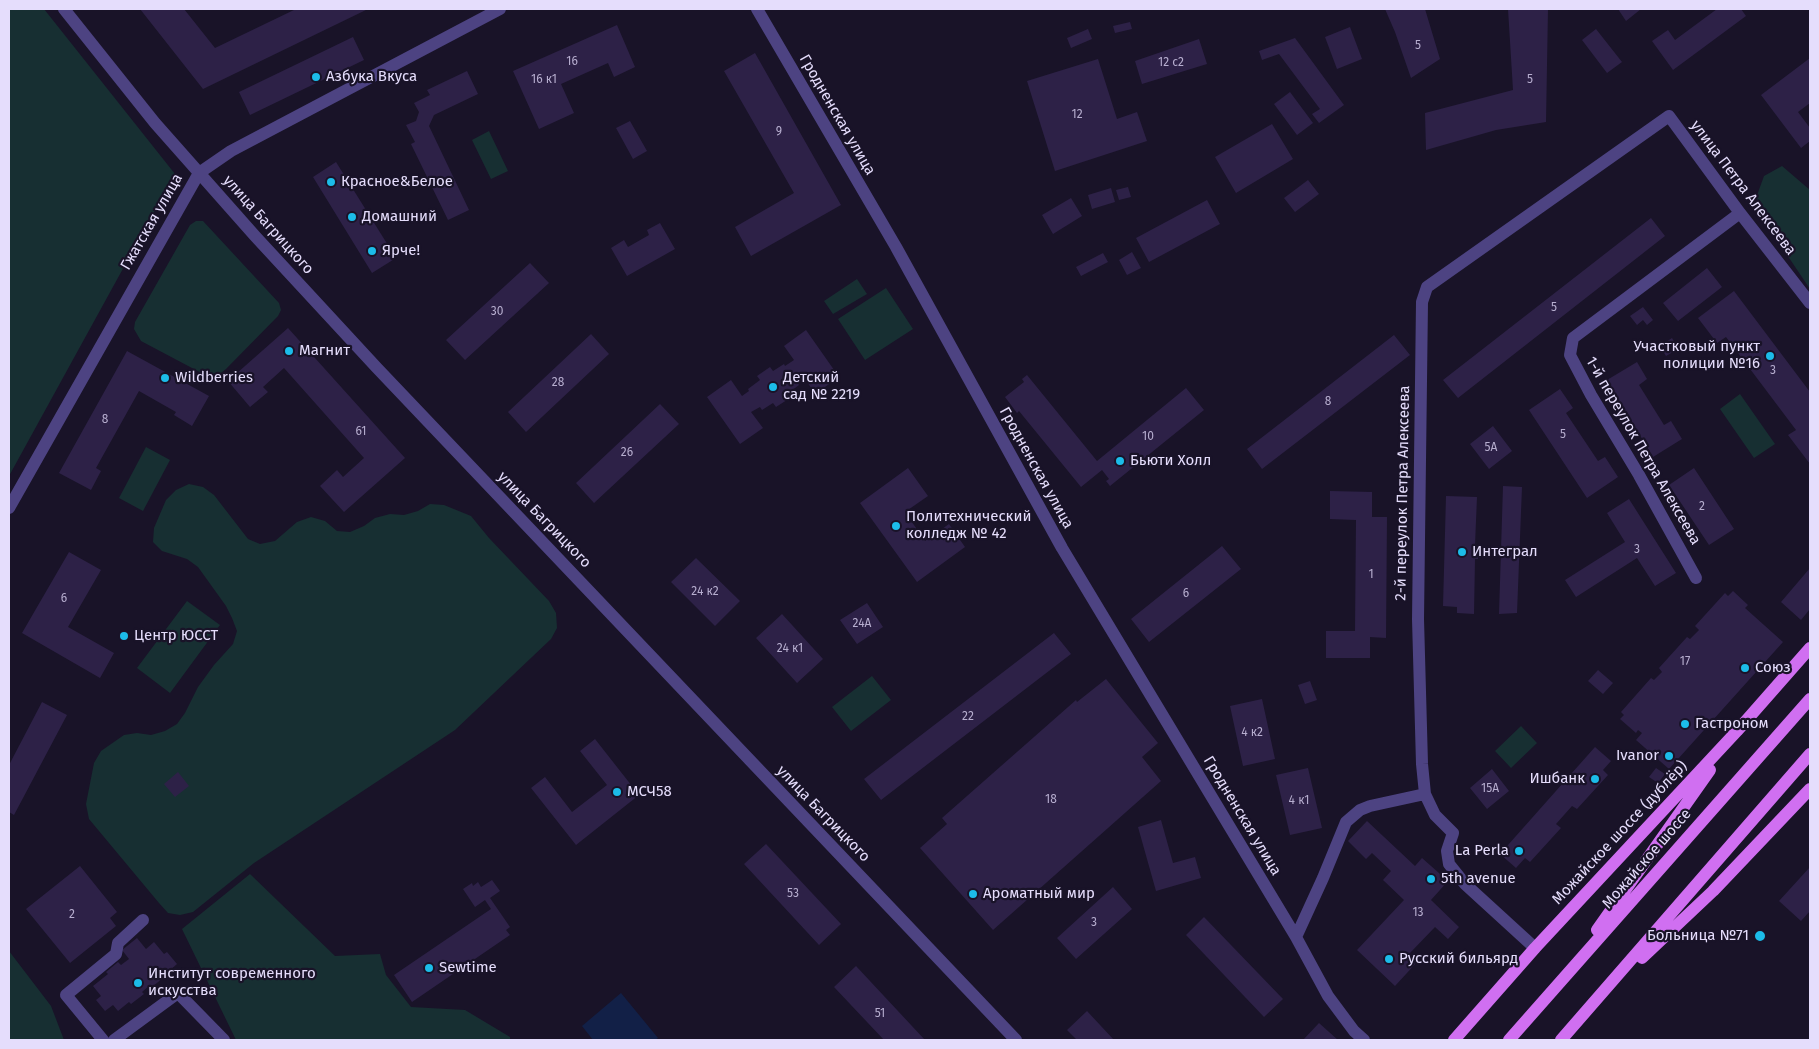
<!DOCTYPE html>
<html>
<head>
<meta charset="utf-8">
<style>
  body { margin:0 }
  #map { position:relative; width:1819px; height:1049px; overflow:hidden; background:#191328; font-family:"Fira Sans",sans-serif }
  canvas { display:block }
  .frame { position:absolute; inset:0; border:10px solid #e5ddfc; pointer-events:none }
</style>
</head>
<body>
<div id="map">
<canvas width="1819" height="1049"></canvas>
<div class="frame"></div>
</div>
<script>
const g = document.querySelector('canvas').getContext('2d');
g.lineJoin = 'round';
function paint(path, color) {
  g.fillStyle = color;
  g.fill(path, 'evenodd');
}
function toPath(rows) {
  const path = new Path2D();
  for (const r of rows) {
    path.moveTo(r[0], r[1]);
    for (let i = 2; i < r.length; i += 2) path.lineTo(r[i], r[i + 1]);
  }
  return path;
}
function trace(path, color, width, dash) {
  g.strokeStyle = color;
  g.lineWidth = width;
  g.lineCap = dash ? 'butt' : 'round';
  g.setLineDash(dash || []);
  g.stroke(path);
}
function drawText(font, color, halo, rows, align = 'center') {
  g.font = font + ' "Fira Sans",sans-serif';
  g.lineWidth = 4.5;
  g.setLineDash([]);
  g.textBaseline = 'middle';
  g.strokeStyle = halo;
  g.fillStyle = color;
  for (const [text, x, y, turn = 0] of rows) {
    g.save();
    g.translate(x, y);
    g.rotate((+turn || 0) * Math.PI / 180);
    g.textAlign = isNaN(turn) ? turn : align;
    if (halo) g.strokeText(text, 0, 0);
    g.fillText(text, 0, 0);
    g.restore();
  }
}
const green = toPath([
  [9,9,44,9,175,174,9,476],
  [489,131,508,171,491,179,472,140],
  [1782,166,1810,190,1810,289,1769,228,1756,198,1764,176],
  [196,221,203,221,279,303,281,310,278,316,226,369,221,373,209,377,141,341,134,329,135,322,190,225],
  [857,279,867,294,833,314,824,301],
  [886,288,913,329,865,360,838,319],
  [1740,394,1775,444,1754,458,1720,409],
  [146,447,170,460,143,511,119,498],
  [189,484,203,487,214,495,248,539,260,544,275,541,297,522,311,517,325,521,337,531,350,532,364,526,375,518,390,514,404,515,418,511,430,504,444,505,471,516,489,538,549,601,556,613,557,628,551,639,455,730,254,863,193,912,180,915,168,913,159,903,89,819,86,804,94,763,101,751,124,735,137,733,151,735,165,731,177,724,185,713,198,687,214,665,233,644,237,631,232,618,226,606,198,567,187,559,162,551,153,542,154,528,166,500,176,490],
  [187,601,220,625,170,693,137,668],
  [872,676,891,700,851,731,832,707],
  [1521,726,1537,743,1511,768,1495,751],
  [250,874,335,956,380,954,386,975,411,1007,465,1010,510,1037,510,1040,236,1040,182,929],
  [9,951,51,1006,64,1040,9,1040]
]);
const water = toPath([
  [621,993,658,1038,655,1040,593,1040,582,1026]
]);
const building = toPath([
  [140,9,184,9,215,48,296,9,368,9,203,89],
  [1385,9,1425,9,1440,59,1411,78,1395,32],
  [1508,9,1548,9,1546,122,1496,130,1426,150,1425,113,1513,90],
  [1618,9,1641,9,1626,21],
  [1717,9,1741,9,1746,16,1673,70,1652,41,1668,30,1675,40],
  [1130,22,1132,29,1115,33,1113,26],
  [617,25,635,67,614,77,608,63,561,84,574,113,539,129,513,71],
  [1350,27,1362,59,1337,69,1325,37],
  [1088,29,1092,39,1071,48,1067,38],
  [1596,29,1622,62,1607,73,1582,40],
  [353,37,364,60,250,115,239,92],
  [1295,38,1344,105,1319,123,1312,114,1320,109,1279,54,1262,60,1259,51],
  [1199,39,1207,64,1142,84,1135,61],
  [755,53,841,205,751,256,735,227,794,193,724,71],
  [1810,58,1810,103,1798,112,1810,128,1810,141,1801,148,1761,95],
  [1098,59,1117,119,1137,112,1147,141,1055,171,1027,81],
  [467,71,478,94,434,115,429,126,469,210,448,220,411,144,415,142,406,125,416,121,419,112,414,103,430,95,427,90],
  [1290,92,1313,123,1297,135,1274,104],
  [630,121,647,151,633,159,616,128],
  [1272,124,1293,159,1236,193,1215,157],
  [336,162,396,258,372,273,313,177],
  [1308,180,1319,194,1295,212,1284,198],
  [1128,187,1131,197,1119,200,1116,190],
  [1111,188,1115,202,1092,209,1088,195],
  [1071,198,1082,216,1053,234,1042,215],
  [1207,200,1220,224,1149,262,1136,238],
  [1651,218,1665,236,1458,398,1443,380],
  [660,223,675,249,627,276,611,248,624,240,628,247,649,235,647,230],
  [1132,252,1141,268,1127,275,1119,260],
  [1103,253,1108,262,1081,276,1076,267],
  [530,263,549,283,465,360,446,340],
  [1707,268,1722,287,1678,321,1663,303],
  [1734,291,1810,392,1810,464,1788,435,1796,430,1726,337,1717,343,1698,318],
  [1643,307,1653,320,1647,325,1643,320,1637,325,1630,316],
  [288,328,405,458,344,512,320,486,337,470,343,477,364,458,284,368,263,387,268,392,250,407,228,381],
  [806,330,839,377,815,394,804,377,797,382,799,385,787,394,790,398,776,407,773,403,762,410,760,407,751,412,763,428,740,444,707,397,731,380,742,396,749,391,748,389,760,380,757,376,770,367,773,371,784,364,785,366,794,360,784,346],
  [591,334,609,354,526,432,508,412],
  [1394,335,1410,355,1262,469,1247,449],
  [1672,338,1678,349,1666,356,1660,346],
  [127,351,209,396,192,426,174,415,176,412,139,391,96,468,101,471,91,490,59,473],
  [1637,362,1647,379,1639,385,1664,425,1671,421,1682,439,1653,457,1607,380],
  [1027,375,1097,461,1186,388,1204,410,1110,486,1106,481,1109,479,1102,470,1081,487,1019,411,1017,413,1005,397,1024,382,1022,379],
  [1560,389,1573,408,1566,413,1598,461,1605,457,1618,477,1587,498,1529,410],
  [660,404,679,424,594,503,576,483],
  [1493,426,1512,451,1489,469,1470,444],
  [908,468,928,496,905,512,925,541,949,524,965,547,917,582,860,503],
  [1694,468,1734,529,1709,545,1669,485],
  [1503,486,1522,487,1517,613,1499,614],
  [1330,491,1372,492,1372,517,1387,517,1386,638,1370,637,1370,658,1326,658,1326,631,1355,631,1356,520,1330,519],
  [1446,496,1477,497,1475,545,1479,545,1478,559,1475,559,1474,614,1457,613,1457,607,1443,606],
  [1629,499,1676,573,1655,586,1637,558,1576,597,1565,580,1625,542,1607,513],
  [1222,546,1241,569,1149,642,1131,619],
  [69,552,101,570,68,627,114,653,100,678,22,633],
  [696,558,740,601,715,626,671,582],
  [1810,568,1810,609,1801,620,1781,602],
  [1733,591,1748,605,1745,608,1783,642,1669,769,1636,740,1642,733,1638,730,1636,733,1620,719,1624,715,1621,712,1651,678,1654,680,1662,672,1659,668,1687,637,1690,639,1699,630,1695,626,1725,593,1728,596],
  [867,603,883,627,857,644,840,620],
  [782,614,823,659,797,683,756,638],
  [1054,633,1071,654,881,800,864,779],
  [1598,670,1613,683,1603,694,1588,681],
  [1106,679,1158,743,1142,757,1161,781,993,930,920,848,947,824,942,818,1076,700,1077,702],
  [1310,681,1317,700,1305,704,1298,685],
  [1262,699,1275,759,1243,766,1230,706],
  [42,702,67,715,14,815,9,812,9,765],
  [595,739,639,795,576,845,531,788,545,777,572,812,607,785,580,751],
  [1595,747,1611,761,1603,770,1608,775,1577,809,1572,806,1556,824,1561,828,1530,862,1525,858,1516,868,1500,854],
  [1308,768,1322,828,1290,835,1276,775],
  [1656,768,1665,774,1658,783,1649,777],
  [1492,769,1509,791,1487,809,1470,788],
  [178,772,189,786,175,797,164,784],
  [1161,820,1173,863,1195,857,1201,878,1156,891,1138,827],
  [1367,821,1415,866,1422,858,1448,881,1431,900,1459,927,1448,939,1435,927,1410,953,1418,961,1395,986,1357,950,1404,900,1383,880,1391,871,1372,853,1366,859,1348,841],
  [766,844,841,924,819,945,744,864],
  [80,866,117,912,110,918,116,926,70,963,26,909],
  [1810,867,1810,911,1801,921,1779,901],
  [492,880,500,891,490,898,510,927,506,930,510,935,412,1002,394,975,491,909,485,900,475,907,463,889,472,883,473,886,478,882,481,887],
  [1113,887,1132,909,1076,959,1057,938],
  [1204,917,1283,999,1264,1017,1186,935],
  [137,938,146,949,154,942,164,954,167,952,177,964,168,972,169,973,152,987,150,985,142,992,144,994,131,1004,129,1002,118,1011,113,1005,105,1011,96,1000,101,996,93,986,108,974,106,972,118,962,121,965,129,959,122,950],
  [856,966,925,1040,884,1040,834,987],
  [1087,1011,1114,1040,1077,1040,1067,1030],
  [1319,1023,1338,1040,1303,1040]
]);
const minor = toPath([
  [64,9,155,123,255,236,377,368,1016,1040],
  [757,9,896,247,1062,548,1296,937,1323,878,1346,822,1360,810,1370,806,1425,794],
  [9,508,199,173,231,151,500,9],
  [1696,578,1639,475,1591,395,1570,355,1573,338,1740,213],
  [1296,937,1328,996,1354,1031,1364,1040],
  [1535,948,1465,884,1449,864,1447,851,1453,833,1435,815,1425,794,1422,764,1418,619,1422,302,1427,287,1669,116,1740,213,1810,303],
  [103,1040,66,995,116,954,118,943,143,920],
  [114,1040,178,993,224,1040]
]);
const major = toPath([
  [1597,930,1710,770],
  [1642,958,1713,891,1810,789],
  [1454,1040,1535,948,1737,731,1810,648],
  [1509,1040,1810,699],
  [1561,1040,1810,754]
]);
const markers = [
  [316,77,5,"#1cbce9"],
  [331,182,5,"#1cbce9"],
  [352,217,5,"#1cbce9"],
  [372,251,5,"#1cbce9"],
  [289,351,5,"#1cbce9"],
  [1770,356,5,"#1cbce9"],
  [165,378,5,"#1cbce9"],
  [773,387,5,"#1cbce9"],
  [1120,461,5,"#1cbce9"],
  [896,526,5,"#1cbce9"],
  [1462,552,5,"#1cbce9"],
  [124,636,5,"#1cbce9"],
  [1745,668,5,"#1cbce9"],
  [1685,724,5,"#1cbce9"],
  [1669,756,5,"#1cbce9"],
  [1595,779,5,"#1cbce9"],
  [617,792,5,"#1cbce9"],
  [1519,851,5,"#1cbce9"],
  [1431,879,5,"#1cbce9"],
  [973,894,5,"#1cbce9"],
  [1760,936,6,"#1cbce9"],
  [1389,959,5,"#1cbce9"],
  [429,968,5,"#1cbce9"],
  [138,983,5,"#1cbce9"]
];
const numberNames = [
  ["5",1418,46],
  ["16",572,62],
  ["12 с2",1171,63],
  ["16 к1",544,80],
  ["5",1530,80],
  ["12",1077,115],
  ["9",779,132],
  ["5",1554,308],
  ["30",497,312],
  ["3",1773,371],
  ["28",558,383],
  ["8",1328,402],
  ["8",105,420],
  ["61",361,432],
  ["5",1563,435],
  ["10",1148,437],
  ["5А",1491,448],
  ["26",627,453],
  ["2",1702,507],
  ["3",1637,550],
  ["1",1371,575],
  ["24 к2",705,592],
  ["6",1186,594],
  ["6",64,599],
  ["24А",862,624],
  ["24 к1",790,649],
  ["17",1685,662],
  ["22",968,717],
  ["4 к2",1252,733],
  ["15А",1490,789],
  ["18",1051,800],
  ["4 к1",1299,801],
  ["53",793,894],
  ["13",1418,913],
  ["2",72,915],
  ["3",1094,923],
  ["51",880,1014]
];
const poiNames = [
  ["Азбука Вкуса",326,77],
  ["Красное&Белое",341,182],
  ["Домашний",362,217],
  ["Ярче!",382,251],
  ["Участковый пункт",1760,347,"right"],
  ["полиции №16",1760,364,"right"],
  ["Магнит",299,351],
  ["Wildberries",175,378],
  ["Детский",783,378],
  ["сад № 2219",783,395],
  ["Бьюти Холл",1130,461],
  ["Политехнический",906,517],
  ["колледж № 42",906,534],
  ["Интеграл",1472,552],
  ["Центр ЮССТ",134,636],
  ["Союз",1755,668],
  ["Гастроном",1695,724],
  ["Ivanor",1659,756,"right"],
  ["Ишбанк",1585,779,"right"],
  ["МСЧ58",627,792],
  ["La Perla",1509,851,"right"],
  ["5th avenue",1441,879],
  ["Ароматный мир",983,894],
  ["Больница №71",1749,936,"right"],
  ["Русский бильярд",1399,959],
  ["Sewtime",439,968],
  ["Институт современного",148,974],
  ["искусства",148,991]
];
const streetNames = [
  ["Гродненская улица",837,115,60],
  ["улица Петра Алексеева",1743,188,53],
  ["Гжатская улица",152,222,-60],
  ["улица Багрицкого",268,225,48],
  ["1-й переулок Петра Алексеева",1643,451,60],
  ["Гродненская улица",1036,468,61],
  ["2-й переулок Петра Алексеева",1403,493,-89],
  ["улица Багрицкого",544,520,46],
  ["улица Багрицкого",823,814,46],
  ["Гродненская улица",1242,816,59],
  ["Можайское шоссе (дублёр)",1620,833,-47],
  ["Можайское шоссе",1647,859,-49]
];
paint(green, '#172f32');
paint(water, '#122047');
paint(building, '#2d2147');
trace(minor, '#4d4382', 12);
trace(major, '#d06ff1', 12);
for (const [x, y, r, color] of markers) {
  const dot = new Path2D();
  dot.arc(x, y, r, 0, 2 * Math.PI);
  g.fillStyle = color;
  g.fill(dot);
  trace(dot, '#191328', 2);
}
drawText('12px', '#b7aecf', null, numberNames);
drawText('15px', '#e5ddfc', '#191328', poiNames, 'left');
drawText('15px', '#e5ddfc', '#191328', streetNames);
</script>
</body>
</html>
